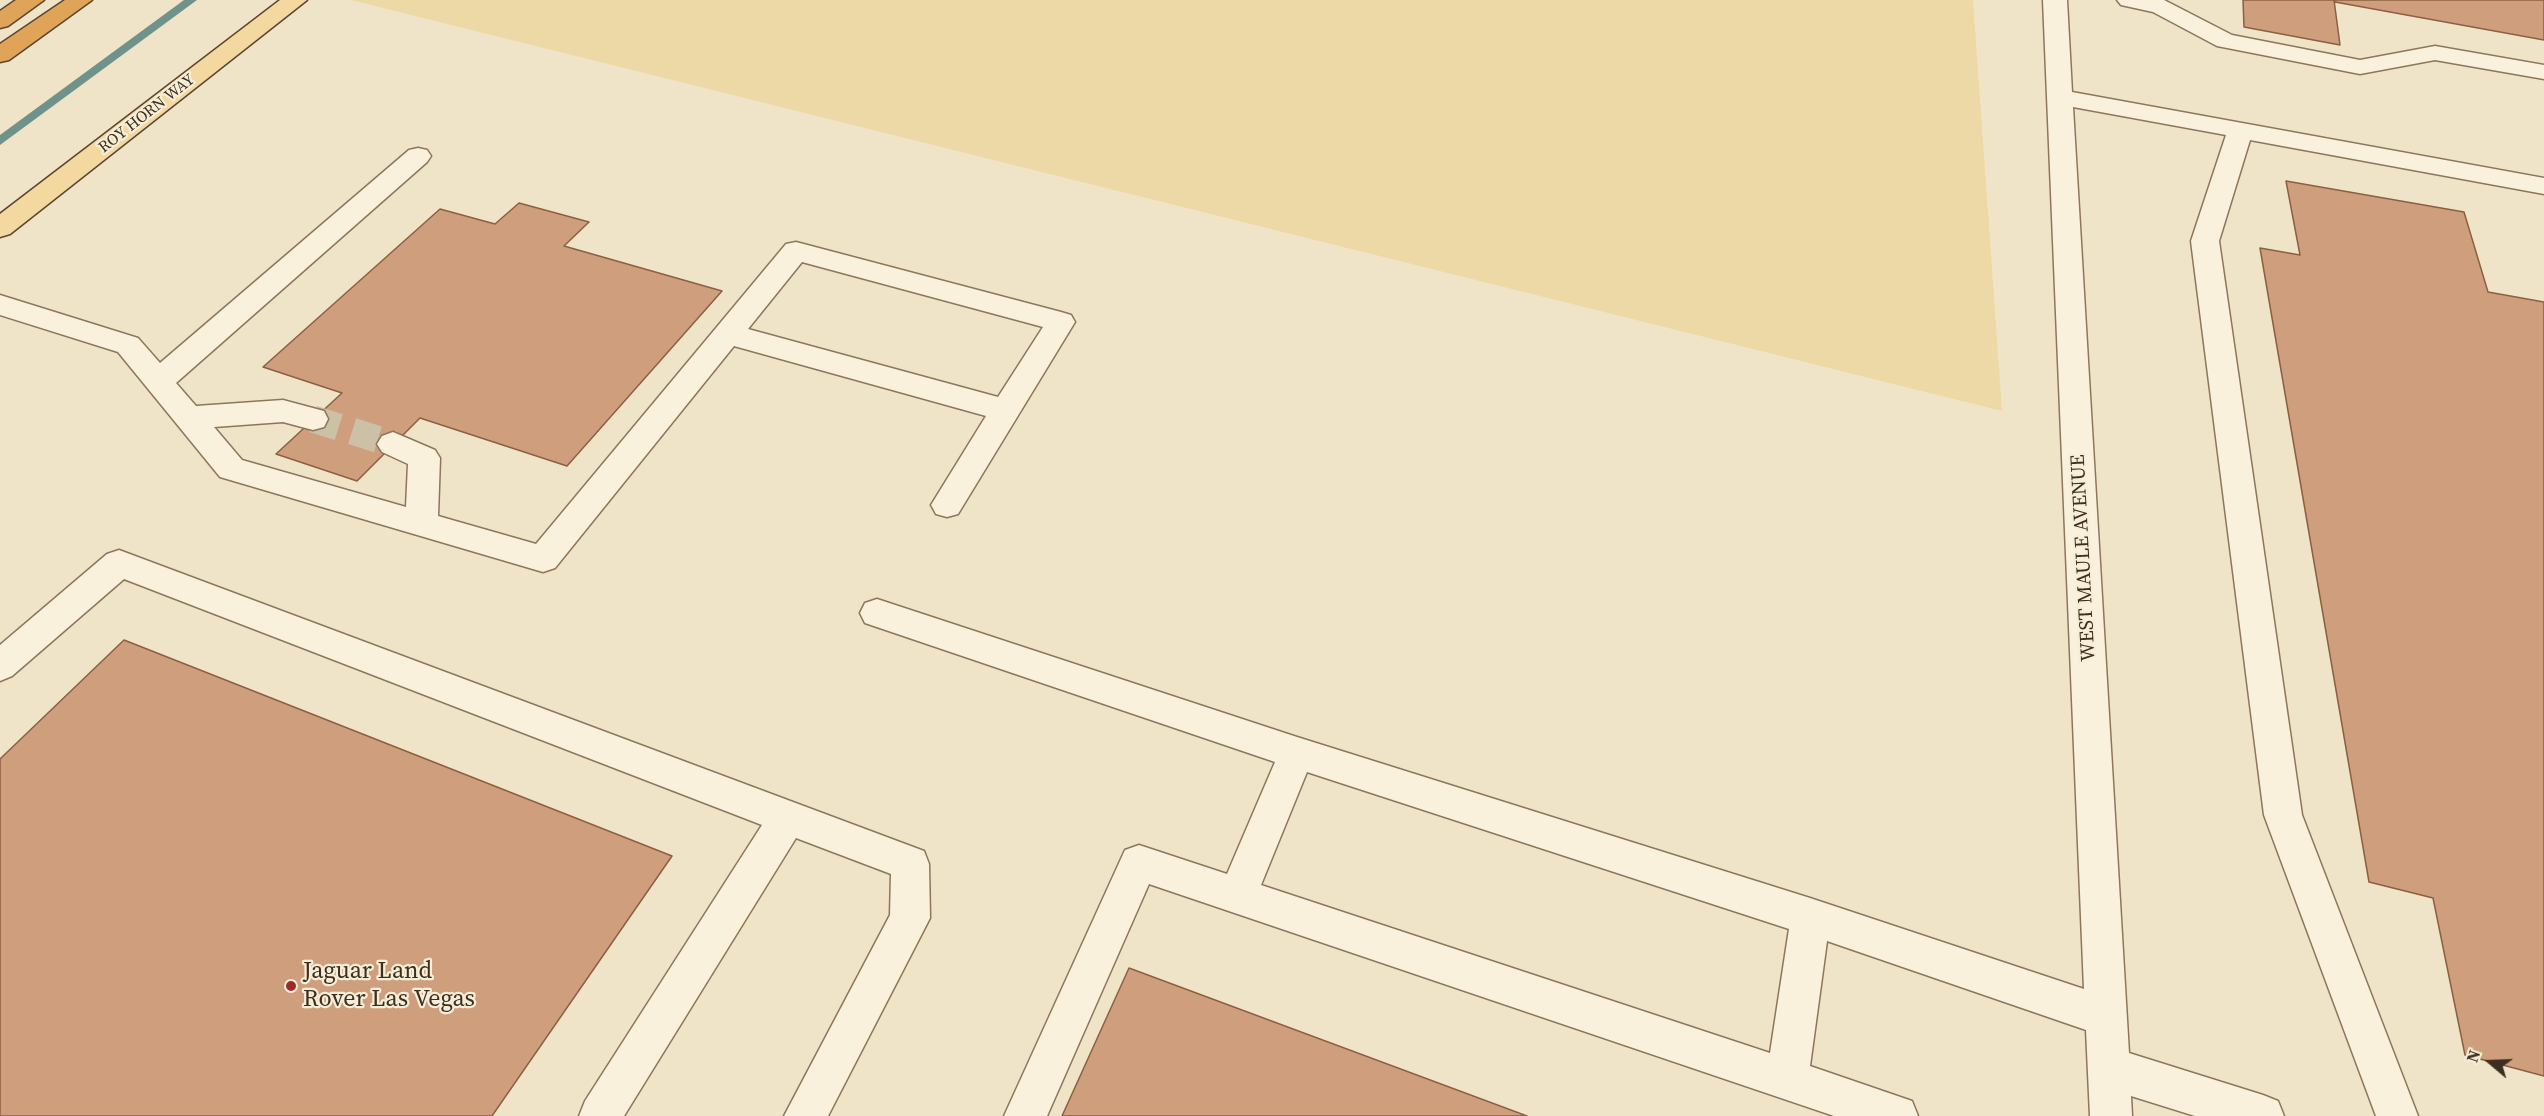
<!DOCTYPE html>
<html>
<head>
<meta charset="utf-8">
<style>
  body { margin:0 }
  #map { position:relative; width:2544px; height:1116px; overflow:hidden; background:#f0e4c8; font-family:"Source Serif 4",serif }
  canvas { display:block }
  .north { position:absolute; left:2460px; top:1032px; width:60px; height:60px; -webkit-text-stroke:4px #f7eed8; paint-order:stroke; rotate:289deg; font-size:16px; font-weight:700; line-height:24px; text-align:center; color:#3d2e20 }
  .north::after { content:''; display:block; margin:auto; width:21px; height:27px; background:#3d2e20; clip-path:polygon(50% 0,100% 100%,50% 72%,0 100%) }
</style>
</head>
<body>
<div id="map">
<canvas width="2544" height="1116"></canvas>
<div class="north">N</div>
</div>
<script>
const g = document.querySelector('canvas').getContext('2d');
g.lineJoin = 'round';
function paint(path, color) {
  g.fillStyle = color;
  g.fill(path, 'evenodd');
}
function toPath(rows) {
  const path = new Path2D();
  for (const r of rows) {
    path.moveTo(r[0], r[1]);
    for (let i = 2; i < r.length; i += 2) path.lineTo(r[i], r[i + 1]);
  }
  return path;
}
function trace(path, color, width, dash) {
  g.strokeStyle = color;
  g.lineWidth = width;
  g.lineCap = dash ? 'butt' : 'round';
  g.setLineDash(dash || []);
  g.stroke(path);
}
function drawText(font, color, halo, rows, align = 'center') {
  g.font = font + ' "Source Serif 4",serif';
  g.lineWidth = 4.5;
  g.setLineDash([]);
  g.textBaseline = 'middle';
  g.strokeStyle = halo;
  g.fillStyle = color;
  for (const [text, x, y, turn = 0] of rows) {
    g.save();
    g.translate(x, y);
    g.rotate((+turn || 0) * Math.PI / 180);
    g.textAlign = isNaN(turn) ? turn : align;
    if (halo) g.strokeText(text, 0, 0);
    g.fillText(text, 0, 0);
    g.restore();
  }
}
const sand = toPath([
  [351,0,1973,0,2002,411]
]);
const stream = toPath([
  [184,0,197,0,0,145,0,135,184,0]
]);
const building = toPath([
  [2243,0,2334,0,2340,45,2244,27,2243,0],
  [2334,0,2544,0,2544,40,2335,2,2334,0],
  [2286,181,2464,212,2488,292,2544,302,2544,1076,2465,1055,2433,898,2369,882,2260,248,2300,255,2286,181],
  [519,203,589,222,564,246,722,291,567,466,420,418,357,481,276,454,342,393,263,367,440,209,495,224,519,203],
  [124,640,672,856,492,1116,0,1116,0,759,124,640],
  [1129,968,1527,1116,1062,1116,1129,968]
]);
const minorTunnel = toPath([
  [313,419,393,444]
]);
const minor = toPath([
  [2043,0,2067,0,2072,92,2544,178,2544,194,2250,140,2219,241,2302,815,2418,1116,2376,1116,2264,815,2191,241,2226,135,2073,107,2129,1053,2263,1095,2278,1101,2284,1116,2195,1116,2131,1096,2132,1116,2090,1116,2086,1030,1827,941,1810,1066,1912,1101,1918,1116,1834,1116,1149,884,1047,1116,1004,1116,1125,850,1139,845,1227,874,1275,762,865,623,860,613,865,603,877,599,1297,737,1810,898,2084,989,2043,0],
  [1307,772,1789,929,1770,1053,1261,885,1307,772],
  [2117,0,2164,0,2232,35,2360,60,2435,46,2544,65,2544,79,2435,60,2360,74,2217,46,2153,12,2121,5,2117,0],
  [418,148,427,150,431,156,427,162,176,383,196,406,283,400,324,411,328,419,324,427,313,430,283,422,214,427,242,460,406,507,408,464,382,452,377,444,382,436,393,432,435,450,440,458,438,516,536,544,786,244,796,242,1061,312,1071,315,1075,322,958,514,947,517,936,514,931,505,986,416,734,346,555,568,543,572,220,477,118,352,0,315,0,295,138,338,160,363,409,150,418,148],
  [802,262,1043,327,998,397,748,329,802,262],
  [119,550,924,851,929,864,930,918,828,1116,784,1116,890,915,891,874,796,838,624,1116,579,1116,585,1101,762,825,124,579,12,676,0,681,0,645,107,554,119,550]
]);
const major = toPath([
  [280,0,307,0,10,234,0,237,0,214,280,0]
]);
const highway = toPath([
  [16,0,44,0,8,26,0,28,0,11,16,0],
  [65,0,92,0,9,60,0,62,0,44,65,0]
]);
const markers = [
  [291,986,6,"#9e2a2b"]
];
const farStreetnames = [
  ["ROY HORN WAY",147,114,-38]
];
const streetNames = [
  ["WEST MAULE AVENUE",2084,558,-93]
];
const nearPoinames = [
  ["Jaguar Land",303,972],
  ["Rover Las Vegas",303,1000]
];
paint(sand, '#ecd9a5');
paint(stream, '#6f938a');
paint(building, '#cf9f7d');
trace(building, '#8d5f41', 1.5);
trace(minorTunnel, '#ccc0a6', 27, [27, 14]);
trace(minor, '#8d765c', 3);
trace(major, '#5b4430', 3);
trace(highway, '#5b4430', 3);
paint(minor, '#faf1dc');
paint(major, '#f3d9a0');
paint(highway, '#e0a458');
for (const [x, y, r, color] of markers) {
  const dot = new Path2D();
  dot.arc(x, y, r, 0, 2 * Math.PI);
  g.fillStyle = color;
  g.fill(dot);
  trace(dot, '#f7eed8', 2);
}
drawText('16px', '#3d2e20', '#f7eed8', farStreetnames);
drawText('20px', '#3d2e20', '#f7eed8', streetNames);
drawText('24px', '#3d2e20', '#f7eed8', nearPoinames, 'left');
</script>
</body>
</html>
